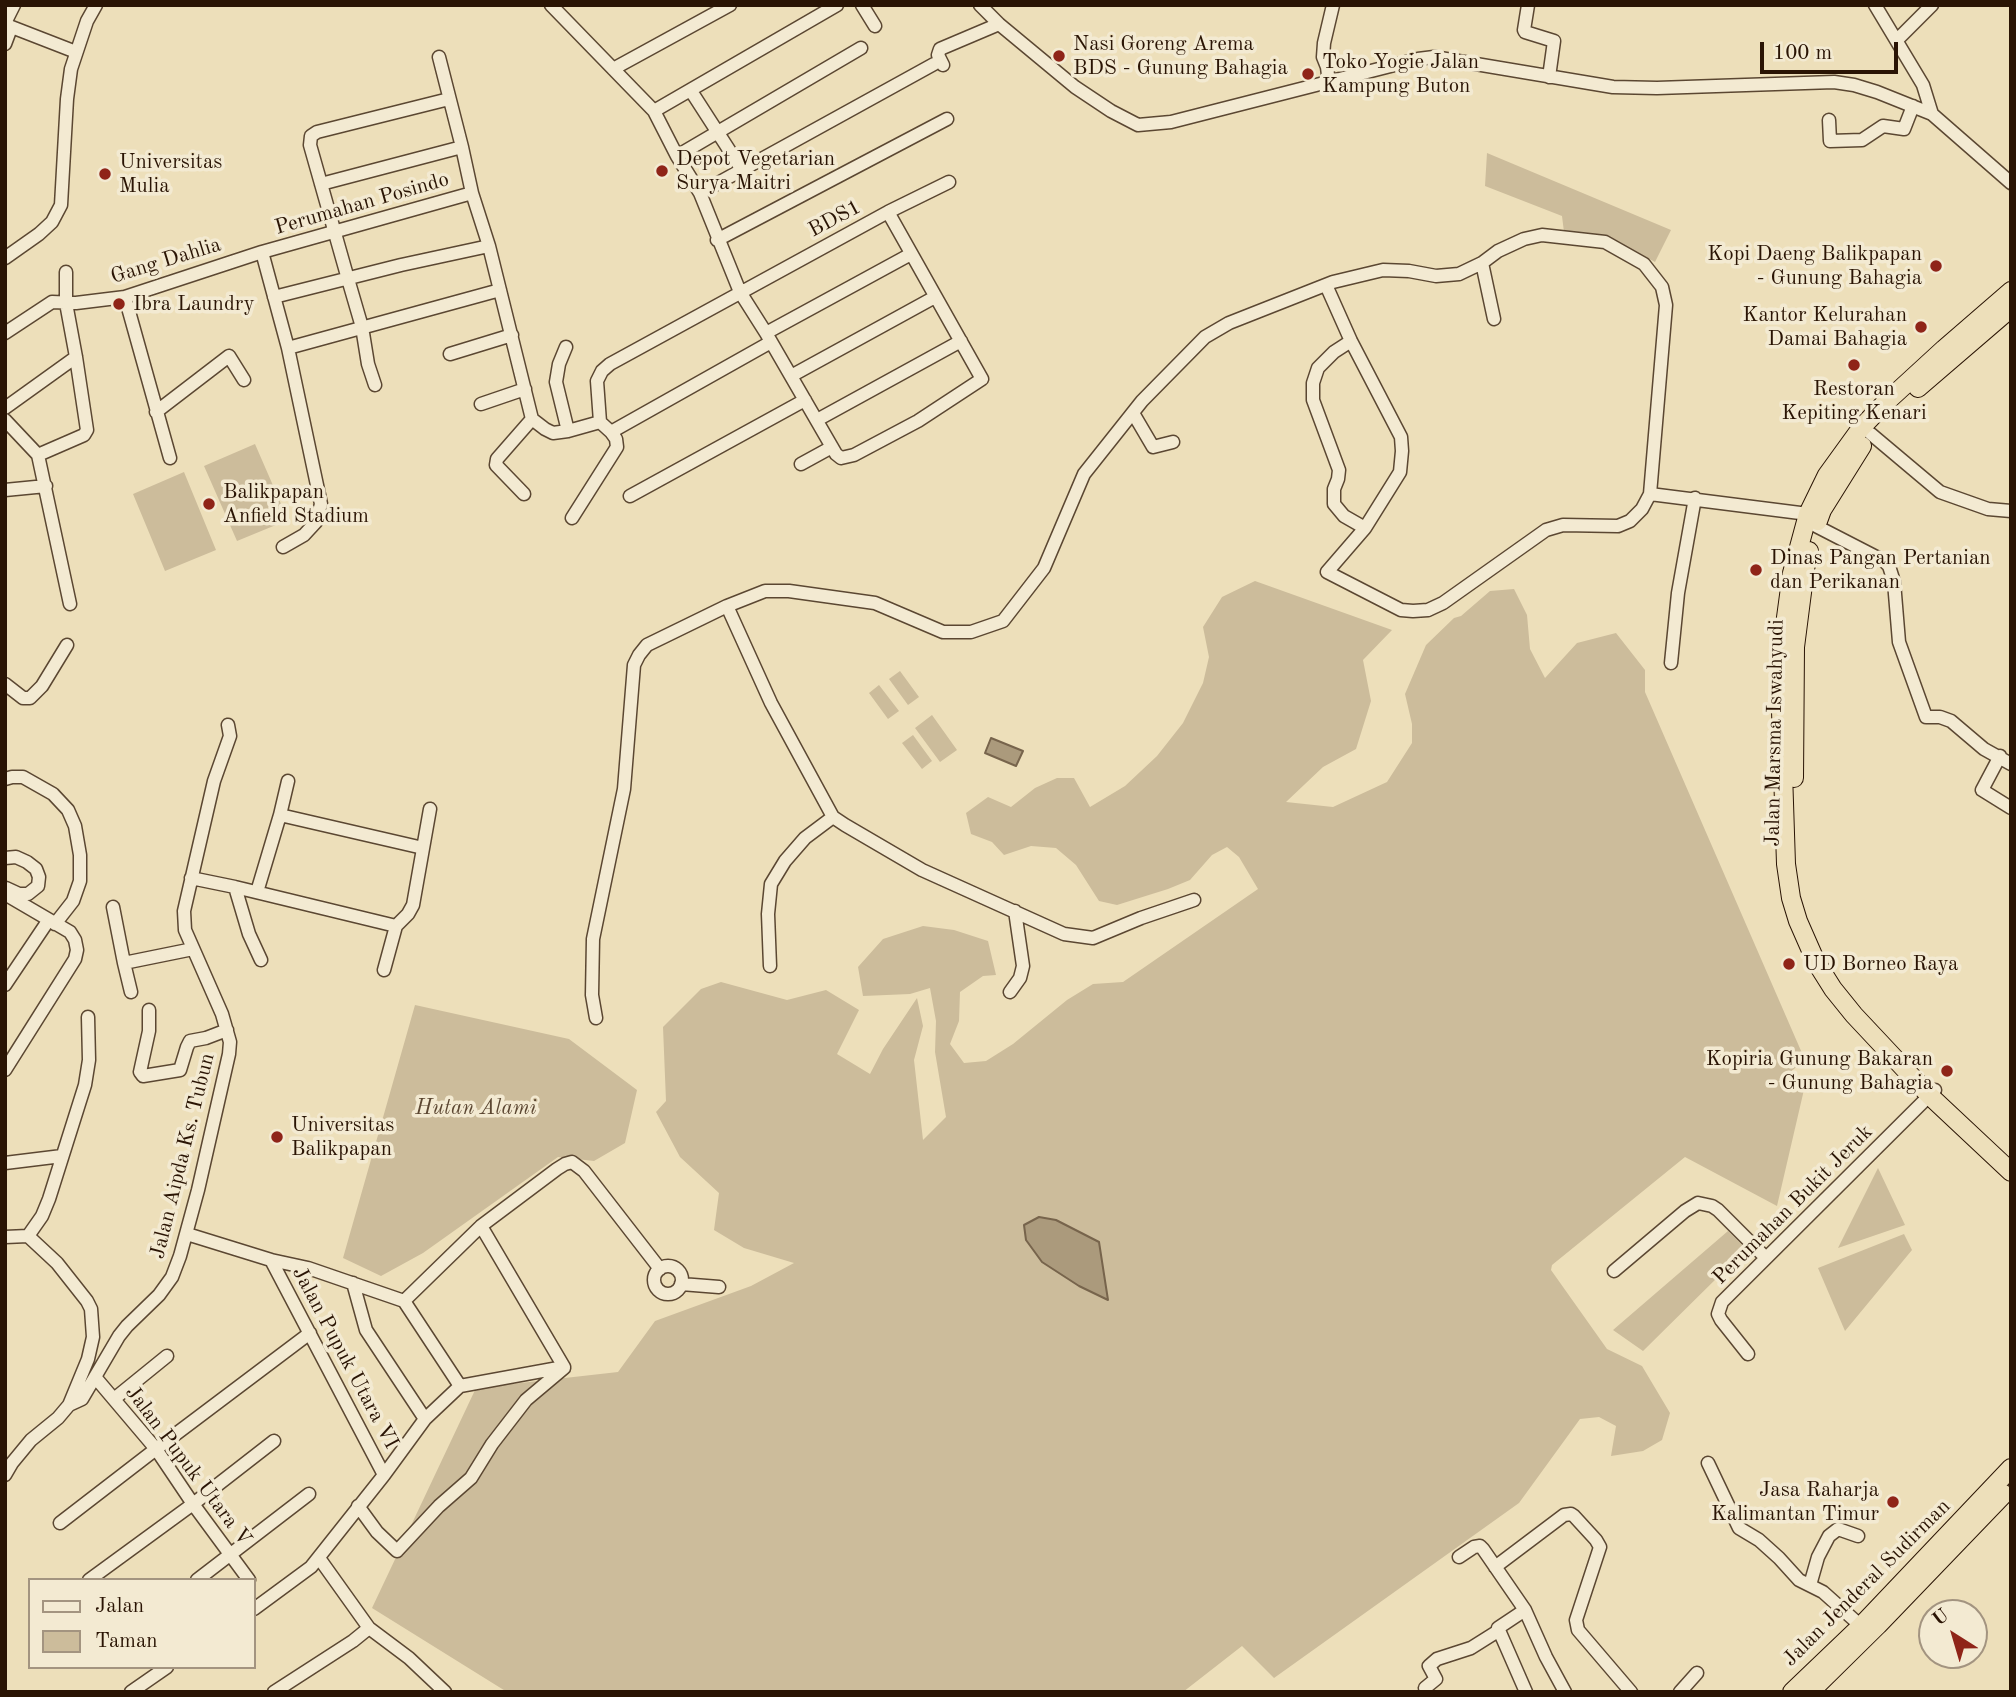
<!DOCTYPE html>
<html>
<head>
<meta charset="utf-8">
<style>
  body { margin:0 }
  #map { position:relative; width:2016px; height:1697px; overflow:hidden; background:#eddfba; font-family:"Old Standard TT",serif }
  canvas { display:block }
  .frame { position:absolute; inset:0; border:7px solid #2a1404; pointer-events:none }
  .legend { position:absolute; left:28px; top:1578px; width:228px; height:91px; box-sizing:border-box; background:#f3ead2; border:2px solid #a39480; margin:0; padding:9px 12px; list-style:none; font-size:21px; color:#2a1404 }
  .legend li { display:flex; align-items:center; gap:14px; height:35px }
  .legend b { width:35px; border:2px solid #a39480 }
  .north { position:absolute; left:1918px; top:1599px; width:70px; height:70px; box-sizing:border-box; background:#f3ead2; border:2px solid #a39480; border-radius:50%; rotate:323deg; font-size:19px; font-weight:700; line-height:28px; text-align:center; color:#2a1404 }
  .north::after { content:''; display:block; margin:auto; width:24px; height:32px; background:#8f2418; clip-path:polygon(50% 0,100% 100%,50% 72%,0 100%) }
  .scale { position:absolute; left:1760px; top:42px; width:138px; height:32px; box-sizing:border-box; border:4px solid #2a1404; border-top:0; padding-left:9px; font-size:21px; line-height:24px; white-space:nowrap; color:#2a1404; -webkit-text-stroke:5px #f3ead2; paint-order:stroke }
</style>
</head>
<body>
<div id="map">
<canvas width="2016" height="1697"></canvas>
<div class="frame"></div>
<ul class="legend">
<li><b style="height:9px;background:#f3ead2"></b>Jalan</li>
<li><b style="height:19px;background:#ccbc9b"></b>Taman</li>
</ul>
<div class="north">U</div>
<div class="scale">100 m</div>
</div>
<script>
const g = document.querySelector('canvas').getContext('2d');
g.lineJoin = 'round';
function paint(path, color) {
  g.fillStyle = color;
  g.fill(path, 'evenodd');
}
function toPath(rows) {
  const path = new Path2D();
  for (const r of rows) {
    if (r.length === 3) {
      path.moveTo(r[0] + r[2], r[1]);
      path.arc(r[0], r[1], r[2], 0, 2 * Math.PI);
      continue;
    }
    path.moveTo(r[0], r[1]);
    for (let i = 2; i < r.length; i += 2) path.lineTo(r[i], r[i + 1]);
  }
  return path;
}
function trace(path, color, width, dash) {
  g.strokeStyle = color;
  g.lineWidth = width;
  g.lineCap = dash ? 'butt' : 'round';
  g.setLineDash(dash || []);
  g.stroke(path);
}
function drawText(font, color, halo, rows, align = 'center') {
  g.font = font + ' "Old Standard TT",serif';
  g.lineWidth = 7;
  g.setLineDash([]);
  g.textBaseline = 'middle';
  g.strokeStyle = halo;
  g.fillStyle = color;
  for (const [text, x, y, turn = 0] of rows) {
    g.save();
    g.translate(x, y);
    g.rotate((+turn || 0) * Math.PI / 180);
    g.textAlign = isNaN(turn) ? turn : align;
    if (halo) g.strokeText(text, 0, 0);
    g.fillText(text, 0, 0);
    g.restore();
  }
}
const green = toPath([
  [1487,153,1671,230,1655,262,1608,237,1564,232,1562,216,1485,186],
  [255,444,288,520,237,541,204,466],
  [184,472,216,550,165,571,133,494],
  [1255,581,1392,630,1363,660,1371,701,1356,749,1323,767,1286,802,1333,807,1387,782,1412,743,1412,724,1405,694,1426,645,1454,618,1461,616,1490,591,1514,589,1527,615,1530,649,1545,678,1577,643,1616,633,1645,670,1645,692,1805,1060,1778,1082,1806,1081,1777,1206,1685,1157,1552,1265,1551,1270,1607,1349,1642,1366,1670,1413,1662,1440,1643,1451,1611,1456,1616,1426,1599,1417,1580,1419,1519,1503,1274,1678,1242,1646,1183,1692,507,1692,372,1608,476,1388,618,1372,655,1321,751,1286,794,1263,744,1248,714,1230,719,1193,680,1157,656,1112,666,1101,663,1027,701,989,721,982,787,1000,826,990,859,1010,837,1054,870,1074,883,1049,917,998,923,1026,914,1060,923,1140,946,1117,935,1052,936,1021,930,988,910,994,863,996,858,967,883,939,923,926,954,930,988,941,996,975,983,976,960,992,959,1021,950,1044,964,1063,986,1061,1013,1044,1067,1000,1093,984,1123,982,1258,889,1239,857,1227,847,1212,855,1190,880,1168,889,1117,905,1099,901,1076,865,1056,848,1031,846,1004,855,992,842,971,834,966,813,988,797,1011,807,1035,788,1057,778,1074,778,1090,807,1125,786,1157,756,1183,723,1203,683,1209,657,1203,627,1222,597],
  [900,671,919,697,908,705,889,679],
  [879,685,899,711,888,719,869,693],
  [932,715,957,750,940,762,915,728],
  [913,735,932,761,922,769,902,743],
  [415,1005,569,1039,637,1090,625,1143,594,1161,558,1157,423,1253,381,1276,343,1258],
  [1878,1168,1905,1225,1838,1248],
  [1728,1231,1753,1256,1739,1267,1724,1271,1643,1351,1613,1330],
  [1904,1234,1912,1250,1845,1331,1818,1268]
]);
const water = toPath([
  [991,738,1023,751,1016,766,985,753,991,738],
  [1039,1217,1056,1220,1099,1242,1108,1300,1079,1286,1042,1262,1026,1240,1024,1225,1039,1217]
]);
const minor = toPath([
  [14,5,6,21,9,26,76,52],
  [551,5,654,111,677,156,700,193,740,292,766,333,836,454,841,458,854,455,918,421,982,379,888,212],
  [862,5,875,26],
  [980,5,999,24,1075,87,1111,111,1138,125,1171,122,1418,59,1434,57,1613,87,1657,88,1834,82,1854,85,1877,92,1932,114,2011,183],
  [1528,5,1524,30,1525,32,1554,41,1549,77],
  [1875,5,1923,85,1932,114],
  [1897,40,1932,5],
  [5,44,11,28],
  [439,57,462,147,472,193,489,246,532,419,497,459,496,465,524,494],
  [943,65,938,55,940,49,999,24],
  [613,69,730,5],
  [1329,83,1327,67,1323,57,1324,43,1333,5],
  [691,91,742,170],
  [654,111,837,5],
  [1829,120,1830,141,1862,140,1883,126,1904,129,1913,106],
  [677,156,861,48],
  [321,184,462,147],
  [700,193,934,64],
  [717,240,947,119],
  [262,252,288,348,321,504,316,522,304,535,283,547],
  [5,258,39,234,52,222,61,205,67,99,71,69,87,21,96,5],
  [1482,263,1494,319],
  [1326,285,1351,341,1401,437,1402,451,1400,472,1365,528,1344,516,1334,504,1334,489,1338,479,1339,470,1313,400,1313,383,1318,368,1334,352,1351,341],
  [125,297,170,458],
  [274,297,401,265,489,246],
  [5,333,52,302,76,303,125,297,262,252,472,193],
  [766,333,911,254],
  [771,342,611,432,600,422,597,381,602,371,610,364,888,212,949,182],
  [566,347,559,364,556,382,568,431],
  [288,348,500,290],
  [450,354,512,335],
  [791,376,935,297],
  [375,385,368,364,362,327,348,279,310,145,311,136,317,132,449,99],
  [481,404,525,389],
  [5,408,76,357],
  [156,412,229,356,244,380],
  [1133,413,1153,447,1173,442],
  [532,419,545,429,553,433,568,431,600,422],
  [5,420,38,455,70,604],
  [817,420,961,341],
  [1871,434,1940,492,1988,509,2011,511],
  [38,455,84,435,87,430,76,357,66,303,66,272],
  [801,464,832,447],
  [5,490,46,486],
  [1650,494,1808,514],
  [630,496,805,400],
  [572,518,617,447,616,439,611,432],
  [1816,526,1884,561,1889,566,1894,582,1899,642,1926,717,1940,717,1951,721,1984,749,2011,764],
  [727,606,771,703,833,817,845,825,922,870,1064,934,1093,938,1141,918,1194,900],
  [1671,663,1678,593,1695,498],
  [5,684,23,698,30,698,42,686,67,645],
  [2000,756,1982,790,2011,808],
  [5,779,12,777,23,777,53,794,68,810,75,826,80,855,80,881,73,901,55,924],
  [280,815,288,781],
  [5,858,16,857,27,862,36,869,39,877,38,886,28,894,19,894,6,888],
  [191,878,235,887,396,926],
  [235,887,249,934,261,960],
  [257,892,280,815,423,848],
  [5,894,70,932,75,940,77,950,75,959,5,1070],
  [113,907,124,963],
  [770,966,768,914,771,884,785,861,805,838,833,817],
  [384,970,396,926,408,914,413,905,430,809],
  [5,985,48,921],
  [131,992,124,963,193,949],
  [1010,992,1020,978,1023,966,1015,911],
  [149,1010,149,1031,140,1072,143,1076,180,1070,187,1047,190,1041,206,1038,227,1030],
  [596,1018,592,995,593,939,624,789,634,665,639,655,647,645,727,606,765,591,789,591,875,603,943,632,971,632,1003,621,1044,568,1084,474,1142,401,1205,337,1229,323,1333,282,1383,270,1409,271,1436,276,1459,274,1482,263,1498,251,1524,239,1542,235,1605,242,1644,264,1662,287,1666,305,1650,494,1642,509,1630,521,1618,526,1563,525,1546,530,1443,603,1428,610,1413,611,1401,610,1327,572,1365,528],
  [5,1163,62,1156],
  [481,1226,564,1367],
  [187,1234,271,1260,308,1268,404,1301,481,1226,557,1169,565,1164,572,1162,584,1171,660,1269],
  [28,1236,42,1216,49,1199,85,1085,89,1060,88,1017],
  [5,1237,28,1236],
  [271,1260,384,1475],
  [668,1280,14],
  [1614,1271,1685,1211,1698,1203,1712,1206,1718,1210,1766,1258],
  [353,1283,366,1330,425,1419],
  [681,1284,719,1287],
  [404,1301,460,1386],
  [1748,1354,1721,1320,1718,1314,1722,1302,1935,1090],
  [95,1377,156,1449,193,1504,249,1580],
  [114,1399,167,1356],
  [69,1405,82,1399,119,1336,127,1326,159,1295,172,1277,180,1256,198,1190,229,1054,230,1042,222,1014,185,930,184,911,214,781,230,736,228,725],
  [1708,1463,1739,1528,1759,1540,1779,1558,1799,1580,1823,1592,1861,1626],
  [5,1475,12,1463,31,1440,58,1418,69,1405,88,1359,93,1337,91,1309,87,1301,57,1263,28,1236],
  [358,1506,377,1532,397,1551,439,1506,471,1478,492,1444,526,1400,564,1368],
  [60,1523,156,1449,310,1333],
  [1459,1557,1474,1547,1480,1546,1483,1549,1525,1610,1546,1657,1565,1692],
  [319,1558,369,1628,409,1658,445,1692],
  [1495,1567,1564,1515,1571,1514,1574,1516,1596,1540,1600,1547,1576,1620,1578,1630,1631,1692],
  [89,1580,193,1504,274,1441],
  [197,1580,309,1494],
  [1810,1585,1818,1557,1829,1536,1838,1529,1858,1536],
  [254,1609,311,1567,384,1475,425,1419,460,1386,564,1367],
  [1525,1610,1498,1628,1526,1692],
  [1425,1688,1436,1679,1429,1666,1437,1659,1471,1648,1498,1631],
  [131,1692,167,1667],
  [274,1692,353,1641,369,1628],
  [1680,1692,1697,1673]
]);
const highway = toPath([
  [2011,291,1944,349,1883,405,1861,428,1827,475,1808,514,1792,573,1782,647,1781,711,1786,864,1791,898,1798,921,1816,962,1833,989,1854,1015,1930,1096,2011,1172],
  [1918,388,2011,308],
  [1818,521,1822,510,1862,446],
  [1794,778,1795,647,1805,569,1809,551],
  [1792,1692,1861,1626,2011,1468],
  [1810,1692,1878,1625,2004,1494]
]);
const markers = [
  [1059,56,7,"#8f2418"],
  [1308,74,7,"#8f2418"],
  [662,171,7,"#8f2418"],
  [105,174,7,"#8f2418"],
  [1936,266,7,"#8f2418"],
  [119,304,7,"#8f2418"],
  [1921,327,7,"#8f2418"],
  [1854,365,7,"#8f2418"],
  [209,504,7,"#8f2418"],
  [1756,570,7,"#8f2418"],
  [1789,964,7,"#8f2418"],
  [1947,1071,7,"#8f2418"],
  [277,1137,7,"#8f2418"],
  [1893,1502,7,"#8f2418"]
];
const poiNames = [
  ["Nasi Goreng Arema",1073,44],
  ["BDS - Gunung Bahagia",1073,68],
  ["Toko Yogie Jalan",1322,62],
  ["Kampung Buton",1322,86],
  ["Depot Vegetarian",676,159],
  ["Surya Maitri",676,183],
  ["Universitas",119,162],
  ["Mulia",119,186],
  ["Kopi Daeng Balikpapan",1922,254,"right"],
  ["- Gunung Bahagia",1922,278,"right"],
  ["Ibra Laundry",133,304],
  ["Kantor Kelurahan",1907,315,"right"],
  ["Damai Bahagia",1907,339,"right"],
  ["Restoran",1854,389,"center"],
  ["Kepiting Kenari",1854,413,"center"],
  ["Balikpapan",223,492],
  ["Anfield Stadium",223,516],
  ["Dinas Pangan Pertanian",1770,558],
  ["dan Perikanan",1770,582],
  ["UD Borneo Raya",1803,964],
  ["Kopiria Gunung Bakaran",1933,1059,"right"],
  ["- Gunung Bahagia",1933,1083,"right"],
  ["Universitas",291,1125],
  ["Balikpapan",291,1149],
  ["Jasa Raharja",1879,1490,"right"],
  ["Kalimantan Timur",1879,1514,"right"]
];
const streetNames = [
  ["Perumahan Posindo",362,204,-16],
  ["BDS1",835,219,-28],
  ["Gang Dahlia",166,261,-17],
  ["Jalan Marsma Iswahyudi",1775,733,-89],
  ["Jalan Aipda Ks. Tubun",183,1156,-76],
  ["Perumahan Bukit Jeruk",1793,1205,-45],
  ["Jalan Pupuk Utara VI",345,1358,62],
  ["Jalan Pupuk Utara V",188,1466,53],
  ["Jalan Jenderal Sudirman",1867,1583,-45]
];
const parkNames = [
  ["Hutan Alami",476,1108]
];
paint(green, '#ccbc9b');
paint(water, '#ab9a7c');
trace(water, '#77644c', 2);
trace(minor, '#5b4732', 15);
trace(highway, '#2a1404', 20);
trace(minor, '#f3ead2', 12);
trace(highway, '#eddfba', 18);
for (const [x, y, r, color] of markers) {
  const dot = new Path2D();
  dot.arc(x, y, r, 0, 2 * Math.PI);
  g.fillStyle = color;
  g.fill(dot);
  trace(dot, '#f3ead2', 2.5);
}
drawText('21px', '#2a1404', '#f3ead2', poiNames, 'left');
drawText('21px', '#2a1404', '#f3ead2', streetNames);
drawText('italic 21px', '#5b4631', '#f3ead2', parkNames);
</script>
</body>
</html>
